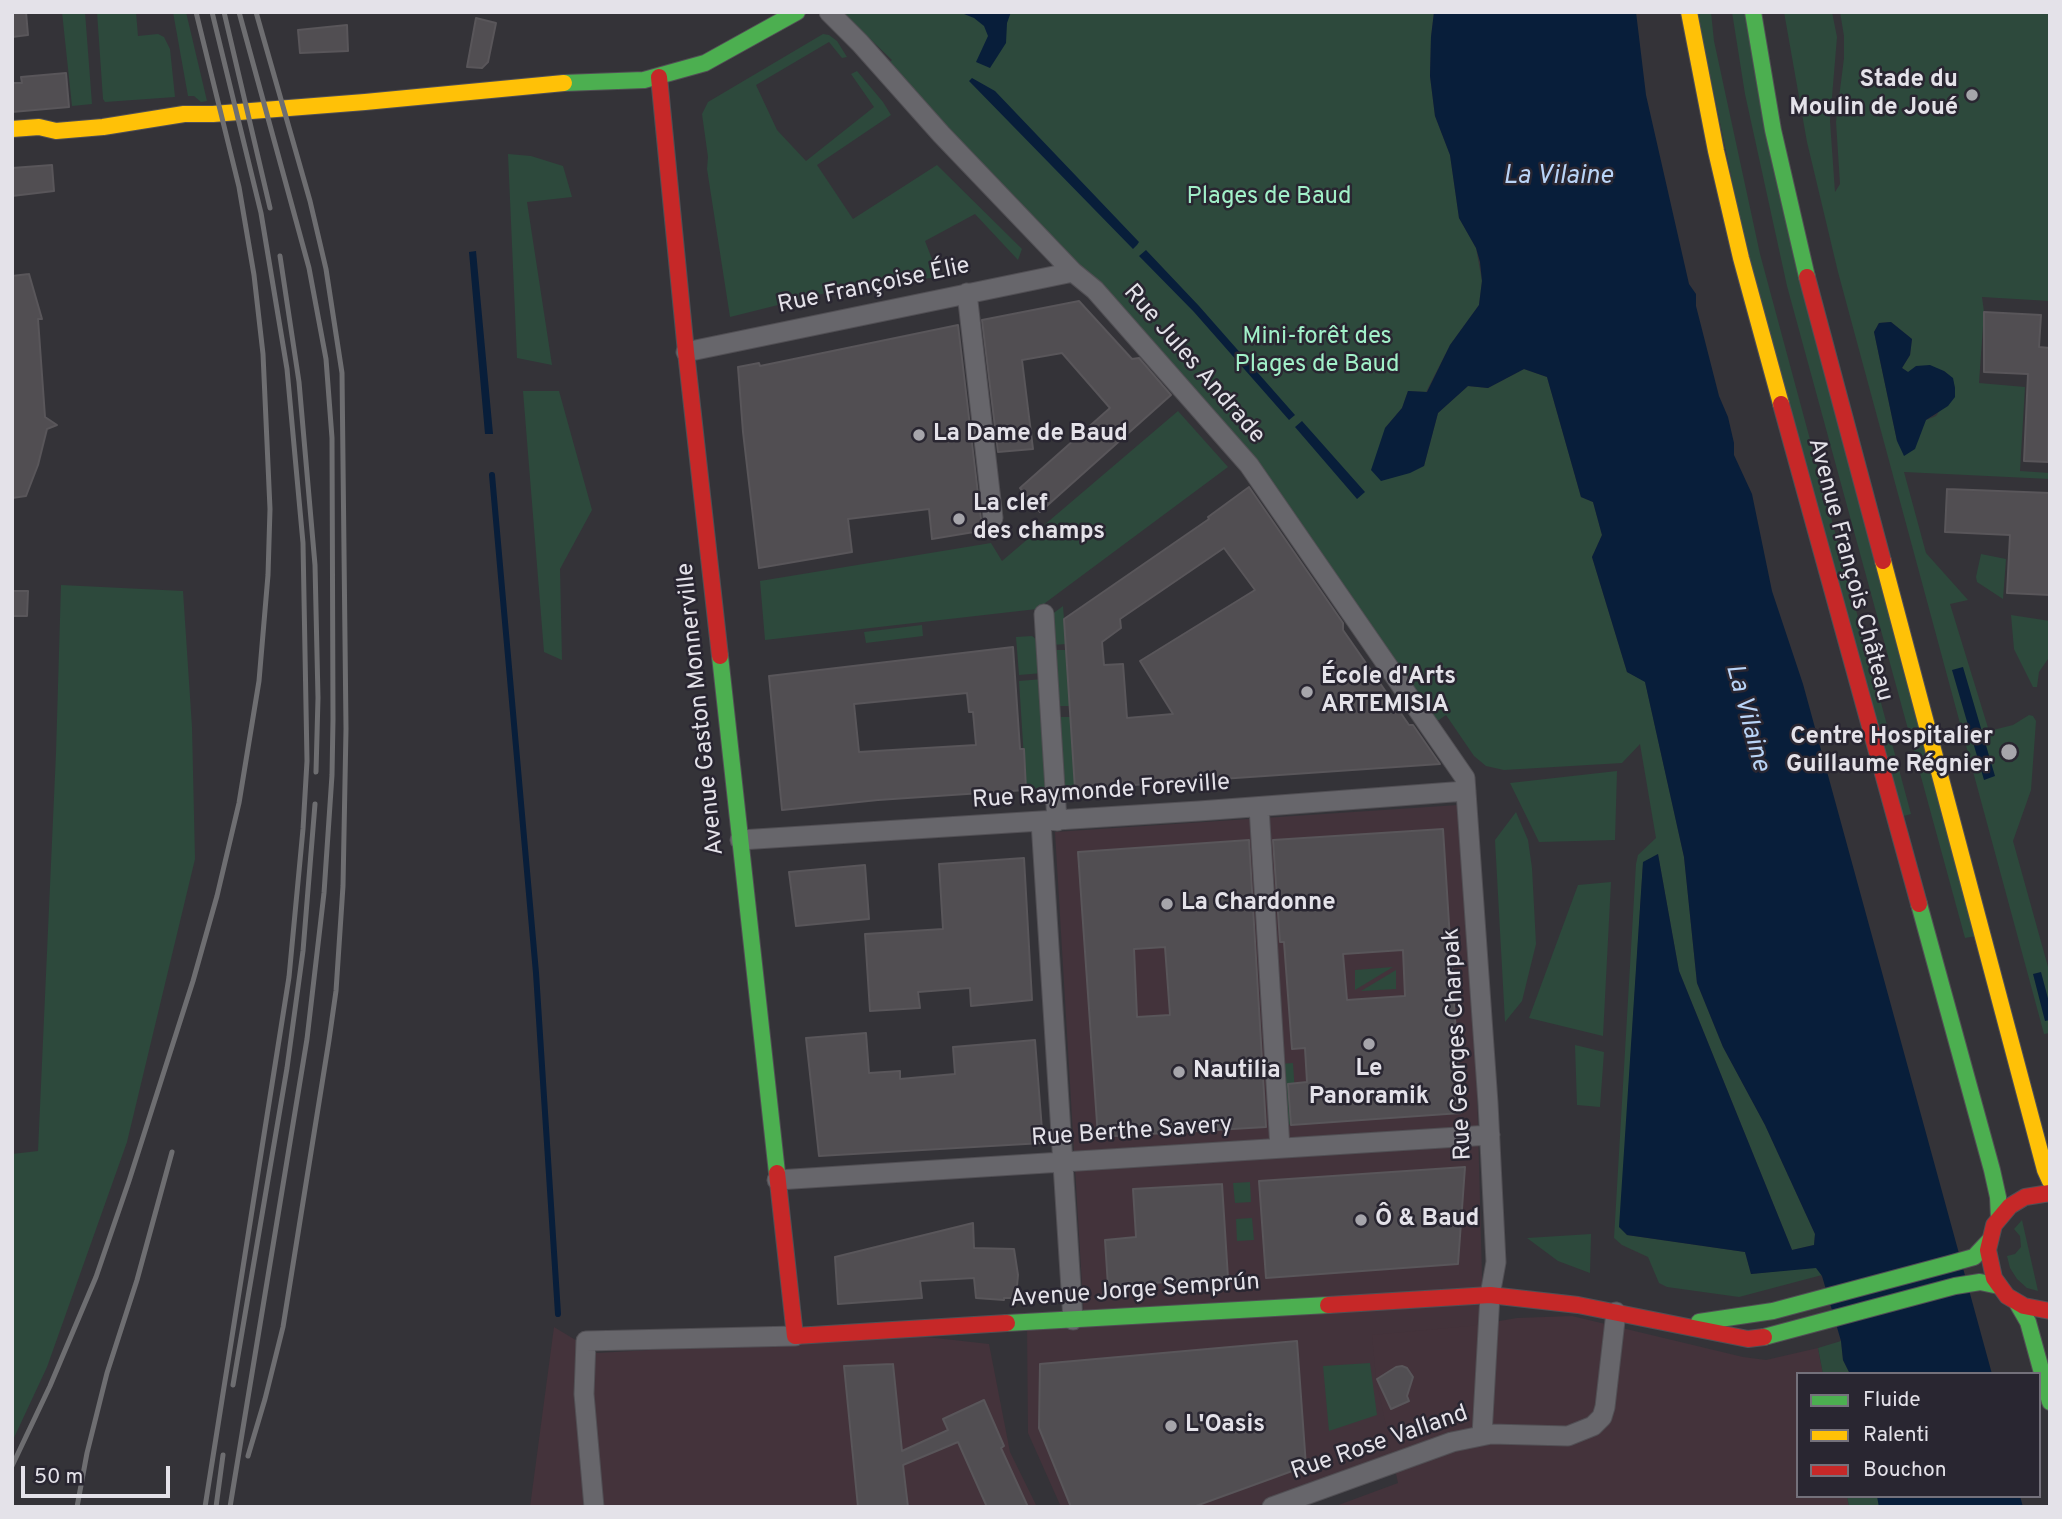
<!DOCTYPE html>
<html>
<head>
<meta charset="utf-8">
<style>
  body { margin:0 }
  #map { position:relative; width:2062px; height:1519px; overflow:hidden; background:#343338; font-family:Overpass,sans-serif }
  canvas { display:block }
  .frame { position:absolute; inset:0; border:14px solid #e4e2e9; pointer-events:none }
  .legend { position:absolute; left:1796px; top:1372px; width:245px; height:126px; box-sizing:border-box; background:#292631; border:2px solid #74717b; margin:0; padding:9px 12px; list-style:none; font-size:21px; color:#e4e2e9 }
  .legend li { display:flex; align-items:center; gap:14px; height:35px }
  .legend b { width:35px; border:2px solid #74717b }
  .scale { position:absolute; left:21px; top:1466px; width:149px; height:32px; box-sizing:border-box; border:4px solid #e4e2e9; border-top:0; padding-left:9px; font-size:21px; line-height:24px; white-space:nowrap; color:#e4e2e9; -webkit-text-stroke:5px #292631; paint-order:stroke }
</style>
</head>
<body>
<div id="map">
<canvas width="2062" height="1519"></canvas>
<div class="frame"></div>
<ul class="legend">
<li><b style="height:9px;background:#4caf50"></b>Fluide</li>
<li><b style="height:9px;background:#ffc107"></b>Ralenti</li>
<li><b style="height:9px;background:#c62828"></b>Bouchon</li>
</ul>
<div class="scale">50 m</div>
</div>
<script>
const g = document.querySelector('canvas').getContext('2d');
g.lineJoin = 'round';
function paint(path, color) {
  g.fillStyle = color;
  g.fill(path, 'evenodd');
}
function toPath(rows) {
  const path = new Path2D();
  for (const r of rows) {
    path.moveTo(r[0], r[1]);
    for (let i = 2; i < r.length; i += 2) path.lineTo(r[i], r[i + 1]);
  }
  return path;
}
function trace(path, color, width, dash) {
  g.strokeStyle = color;
  g.lineWidth = width;
  g.lineCap = dash ? 'butt' : 'round';
  g.setLineDash(dash || []);
  g.stroke(path);
}
function drawText(font, color, halo, rows, align = 'center') {
  g.font = font + ' Overpass,sans-serif';
  g.lineWidth = 5;
  g.setLineDash([]);
  g.textBaseline = 'middle';
  g.strokeStyle = halo;
  g.fillStyle = color;
  for (const [text, x, y, turn = 0] of rows) {
    g.save();
    g.translate(x, y);
    g.rotate((+turn || 0) * Math.PI / 180);
    g.textAlign = isNaN(turn) ? turn : align;
    if (halo) g.strokeText(text, 0, 0);
    g.fillText(text, 0, 0);
    g.restore();
  }
}
const commercial = toPath([
  [1458,805,1476,1052,1486,1426,1254,1507,1061,1507,1028,1433,1027,1323,1084,1319,1055,832]
]);
const industrial = toPath([
  [1572,1316,1743,1357,1766,1360,1818,1348,1823,1374,1798,1374,1798,1496,1847,1496,1849,1507,1333,1507,1398,1483,1376,1378,1372,1335,1470,1326,1517,1318],
  [554,1327,597,1353,909,1335,989,1344,1010,1452,1037,1507,530,1507]
]);
const green = toPath([
  [62,12,85,12,92,104,72,106],
  [97,12,136,12,138,36,158,34,164,37,170,49,175,97,105,102,103,99],
  [173,12,186,12,207,101,201,102,194,96,188,96],
  [842,12,1434,12,1431,37,1430,76,1435,116,1450,155,1459,218,1476,248,1482,281,1479,305,1450,345,1426,392,1408,391,1402,408,1385,428,1424,466,1438,413,1468,386,1488,388,1524,369,1547,377,1581,497,1593,502,1602,535,1592,557,1627,672,1645,681,1684,857,1697,983,1723,1047,1765,1125,1815,1234,1814,1245,1792,1250,1679,971,1658,854,1643,863,1620,1227,1627,1235,1745,1252,1751,1274,1816,1267,1822,1275,1739,1297,1667,1287,1659,1283,1648,1257,1622,1245,1614,1238,1636,864,1638,855,1656,838,1640,744,1622,763,1504,770,1486,766,1474,756,1446,715,1436,722,1266,474,884,68,892,60],
  [1697,12,1711,12,1714,41,1760,254,1911,814,1900,817,1748,257],
  [1732,12,1744,12,1976,936,1965,938,1787,286,1745,94],
  [1784,12,1832,12,1837,37,1830,121,1835,192,1840,184,1836,122,1844,58,1844,36,1840,12,2050,12,2050,301,1982,297,1984,312,1979,383,2025,387,2020,471,2050,473,2050,479,1904,472,1926,553,1968,600,1950,604,1989,731,2013,725,2029,715,2033,716,2036,721,2031,790,2013,841,2050,974,2050,1033,2044,1034,1838,272,1807,142],
  [1891,322,1912,339,1910,355,1902,368,1908,372,1944,371,1952,378,1955,388,1936,416,1926,420,1922,427,1897,441,1874,332,1879,323],
  [823,34,829,35,837,41,847,57,842,58,829,42,756,85,777,130,806,161,874,107,851,74,857,71,883,102,891,115,817,165,853,219,937,165,1022,249,1018,260,975,214,925,241,939,277,846,288,730,317,707,169,708,157,702,114,708,102],
  [508,154,531,156,563,166,572,197,527,202,552,365,517,358],
  [523,391,559,391,592,510,560,569,562,660,544,652],
  [1178,411,1228,467,1037,609,765,640,760,581,991,543,1002,561],
  [1981,554,2006,559,2003,599,1977,582,1976,577],
  [61,585,183,591,192,727,195,859,127,1142,47,1367,12,1442,12,1154,38,1151,56,753],
  [1063,606,1066,644,1053,645,1051,615],
  [2011,615,2050,621,2050,656,2039,672,2037,687,2033,687,2014,649],
  [922,625,923,636,866,643,864,632],
  [1032,636,1041,643,1043,673,1019,675,1016,637],
  [1054,650,1066,650,1070,706,1057,706],
  [1043,679,1050,789,1026,790,1019,681],
  [1058,717,1071,717,1075,789,1063,790],
  [1617,771,1615,840,1539,842,1510,783],
  [1516,812,1528,840,1532,868,1536,944,1522,1001,1505,1022,1495,840],
  [1611,882,1603,1036,1529,1018,1578,885],
  [1393,967,1355,990,1355,970],
  [1396,970,1396,989,1361,991],
  [1575,1045,1604,1052,1600,1107,1577,1105],
  [1293,1063,1297,1124,1283,1125,1279,1064],
  [1250,1182,1251,1202,1235,1203,1233,1183],
  [1252,1218,1254,1240,1237,1241,1236,1219],
  [2022,1220,2038,1291,2027,1288,2017,1279,2010,1268,2007,1256,2015,1254,2021,1247,2020,1236,2014,1229],
  [1591,1234,1590,1273,1558,1261,1527,1238],
  [1841,1341,1843,1360,1850,1374,1823,1374,1818,1348],
  [1370,1363,1377,1415,1329,1431,1323,1366],
  [1847,1496,1877,1496,1879,1507,1849,1507]
]);
const water = toPath([
  [959,12,1011,12,1007,23,1006,43,990,68,976,62,988,36,984,26,974,18],
  [1434,12,1636,12,1646,95,1689,284,1696,294,1696,306,1719,396,1728,417,1734,443,1734,455,1752,494,1772,591,1803,684,1992,1374,1850,1374,1843,1360,1841,1341,1822,1276,1816,1268,1751,1274,1745,1252,1627,1235,1619,1227,1643,862,1658,854,1679,971,1792,1250,1814,1245,1815,1234,1765,1125,1723,1047,1697,983,1684,857,1645,682,1627,672,1592,557,1602,535,1593,502,1581,497,1547,377,1524,369,1488,388,1468,386,1438,413,1424,466,1410,473,1381,481,1371,470,1385,428,1402,408,1408,391,1427,392,1450,345,1479,305,1482,281,1480,262,1476,248,1459,218,1450,155,1435,116,1430,76,1431,37],
  [972,78,995,91,1139,242,1137,245,1133,249,969,81],
  [1146,250,1199,306,1295,415,1289,420,1194,312,1139,256],
  [476,251,493,434,485,434,469,252],
  [1891,322,1912,339,1910,355,1902,368,1908,372,1916,366,1930,365,1944,371,1953,378,1955,388,1955,397,1948,406,1926,420,1915,449,1904,456,1897,441,1874,332,1879,323],
  [1302,421,1365,492,1357,499,1295,427],
  [1963,667,1995,776,1984,780,1952,670],
  [2041,972,2050,1006,2050,1020,2045,1021,2033,974],
  [1877,1496,2020,1496,2023,1507,1879,1507]
]);
const stream = toPath([
  [492,475,536,973,558,1314]
]);
const building = toPath([
  [12,12,26,12,28,35,12,37,12,12],
  [476,18,496,23,488,62,482,68,467,67,476,18],
  [347,25,348,51,300,53,298,30,347,25],
  [66,73,69,107,12,112,12,83,22,83,21,77,66,73],
  [52,165,54,191,12,196,12,168,52,165],
  [29,274,42,319,38,319,45,417,57,425,47,429,38,465,26,496,12,498,12,276,29,274],
  [1079,301,1132,359,1139,358,1171,395,1040,512,1020,488,1110,408,1062,353,1022,360,1033,449,998,452,982,320,1079,301],
  [1984,312,2041,315,2039,347,2050,348,2048,462,2024,461,2028,374,1984,372,1984,312],
  [958,325,981,519,986,530,932,539,929,509,848,519,852,552,759,568,743,432,738,367,759,363,760,366,958,325],
  [1249,487,1343,623,1343,630,1409,725,1413,725,1440,764,1075,789,1064,619,1209,519,1208,517,1249,487],
  [1224,548,1255,590,1140,661,1173,714,1127,718,1123,664,1104,665,1102,642,1121,628,1120,619,1224,548],
  [1947,489,2050,493,2050,595,2007,593,2010,535,1945,532,1947,489],
  [12,591,28,591,27,616,12,616,12,591],
  [1013,647,1020,749,1024,749,1026,790,878,800,782,810,769,676,1013,647],
  [967,693,969,712,973,712,976,745,859,752,854,704,967,693],
  [1443,829,1461,1113,1291,1125,1288,1084,1307,1082,1305,1048,1292,1049,1284,942,1280,942,1273,840,1443,829],
  [1403,950,1405,996,1347,1000,1343,954,1403,950],
  [1249,840,1266,1127,1098,1137,1078,852,1249,840],
  [1165,947,1170,1015,1137,1017,1134,949,1165,947],
  [1024,858,1032,1000,971,1006,970,988,918,992,920,1008,870,1011,865,934,943,929,939,864,1024,858],
  [865,865,869,919,796,926,789,872,865,865],
  [866,1033,869,1073,900,1071,900,1079,955,1074,953,1047,1035,1040,1043,1143,819,1156,806,1038,866,1033],
  [1465,1167,1458,1264,1266,1278,1259,1181,1465,1167],
  [1222,1184,1228,1278,1108,1286,1105,1240,1136,1237,1133,1189,1222,1184],
  [973,1223,974,1248,1014,1249,1018,1275,1016,1298,1004,1298,1004,1300,976,1298,974,1278,920,1281,922,1298,838,1304,835,1257,973,1223],
  [1297,1341,1306,1466,1193,1507,1071,1507,1039,1428,1040,1364,1297,1341],
  [893,1364,902,1451,948,1430,943,1419,984,1400,1004,1446,1001,1448,1028,1507,987,1507,958,1442,903,1465,908,1507,858,1507,844,1366,893,1364],
  [1402,1366,1407,1368,1413,1377,1407,1396,1409,1401,1391,1409,1377,1379,1396,1367,1402,1366]
]);
const street = toPath([
  [829,12,860,43,941,134,1006,202,1073,272,1095,290,1249,465,1465,778,1488,1103,1496,1262,1490,1295,1482,1435],
  [967,293,993,518],
  [686,352,1073,272],
  [1044,614,1057,821],
  [1259,807,1280,1148],
  [1041,822,1073,1320],
  [740,840,1199,811,1466,791],
  [777,1180,1490,1135],
  [594,1507,584,1394,586,1341,795,1336],
  [1272,1507,1452,1442,1491,1434,1568,1436,1593,1426,1602,1417,1605,1407,1616,1312]
]);
const fast = toPath([
  [1753,12,1773,130,1807,277],
  [564,83,644,80,705,63,797,12],
  [720,656,777,1173],
  [1919,904,1992,1170,1998,1197,1999,1218],
  [2017,1303,2028,1322,2050,1402],
  [1699,1322,1773,1311,1949,1264,1974,1257,1989,1241],
  [1007,1323,1328,1305],
  [1764,1337,1955,1286,1980,1282,1999,1286]
]);
const slow = toPath([
  [1689,12,1716,151,1741,258,1781,404],
  [12,129,39,127,56,131,103,127,184,114,213,114,365,102,564,83],
  [1883,561,2045,1170,2050,1181]
]);
const jam = toPath([
  [659,77,686,352,720,656],
  [1807,277,1883,561],
  [1781,404,1919,904],
  [777,1173,795,1336,1007,1323],
  [2050,1193,2025,1197,2010,1206,1994,1225,1988,1250,1994,1278,2007,1296,2024,1306,2050,1311],
  [1328,1305,1490,1295,1578,1305,1748,1339,1764,1337]
]);
const rail = toPath([
  [224,12,270,208],
  [280,256,299,382,315,565,318,698,316,772],
  [233,1385,287,1068,303,951,315,804],
  [248,1456,265,1399,283,1327,329,1040,336,991,343,886,346,729,342,373,326,269,310,201,256,12],
  [12,1466,50,1386,96,1277,129,1181,193,981,217,896,239,803,259,681,268,575,270,509,263,354,254,275,239,187,196,12],
  [77,1507,87,1453,107,1373,137,1280,172,1152],
  [205,1507,289,977,303,829,307,761,303,543,287,369,261,213,212,12],
  [216,1507,223,1455],
  [230,1507,307,1039,324,893,332,775,333,720,332,438,326,359,309,268,239,12]
]);
const markers = [
  [1972,95,7,"#a6a5ab"],
  [919,435,7,"#a6a5ab"],
  [959,519,7,"#a6a5ab"],
  [1307,692,7,"#a6a5ab"],
  [2009,752,9,"#a6a5ab"],
  [1167,904,7,"#a6a5ab"],
  [1369,1044,7,"#a6a5ab"],
  [1179,1072,7,"#a6a5ab"],
  [1361,1220,7,"#a6a5ab"],
  [1171,1426,7,"#a6a5ab"]
];
const poiNames = [
  ["Stade du",1958,81,"right"],
  ["Moulin de Joué",1958,109,"right"],
  ["La Dame de Baud",933,435],
  ["La clef",973,505],
  ["des champs",973,533],
  ["École d'Arts",1321,678],
  ["ARTEMISIA",1321,706],
  ["Centre Hospitalier",1993,738,"right"],
  ["Guillaume Régnier",1993,766,"right"],
  ["La Chardonne",1181,904],
  ["Le",1369,1070,"center"],
  ["Panoramik",1369,1098,"center"],
  ["Nautilia",1193,1072],
  ["Ô & Baud",1375,1220],
  ["L'Oasis",1185,1426]
];
const parkNames = [
  ["Plages de Baud",1269,198],
  ["Mini-forêt des",1317,338],
  ["Plages de Baud",1317,366]
];
const streetNames = [
  ["Rue Françoise Élie",874,287,-12],
  ["Rue Jules Andrade",1193,365,49],
  ["Avenue François Château",1849,570,75],
  ["Avenue Gaston Monnerville",702,709,-96],
  ["Rue Raymonde Foreville",1101,793,-4],
  ["Rue Georges Charpak",1459,1044,-93],
  ["Rue Berthe Savery",1132,1133,-4],
  ["Avenue Jorge Semprún",1135,1292,-4],
  ["Rue Rose Valland",1380,1444,-19]
];
const waterNames = [
  ["La Vilaine",1558,178],
  ["La Vilaine",1746,718,75]
];
paint(commercial, '#43333b');
paint(industrial, '#44333b');
paint(green, '#2d493c');
paint(water, '#081e3a');
trace(stream, '#081e3a', 6);
paint(building, '#514e52');
trace(building, '#59565a', 2);
trace(street, '#514f54', 21);
trace(fast, '#514f54', 18);
trace(slow, '#514f54', 18);
trace(jam, '#514f54', 18);
trace(street, '#67666b', 19);
trace(fast, '#4caf50', 16);
trace(slow, '#ffc107', 16);
trace(jam, '#c62828', 16);
trace(rail, '#6e6e71', 5);
for (const [x, y, r, color] of markers) {
  const dot = new Path2D();
  dot.arc(x, y, r, 0, 2 * Math.PI);
  g.fillStyle = color;
  g.fill(dot);
  trace(dot, '#292631', 2.5);
}
drawText('bold 24px', '#e4e2e9', '#292631', poiNames, 'left');
drawText('24px', '#a1f0c8', '#292631', parkNames);
drawText('24px', '#e4e2e9', '#292631', streetNames);
drawText('italic 26px', '#b9d4f7', '#292631', waterNames);
</script>
</body>
</html>
